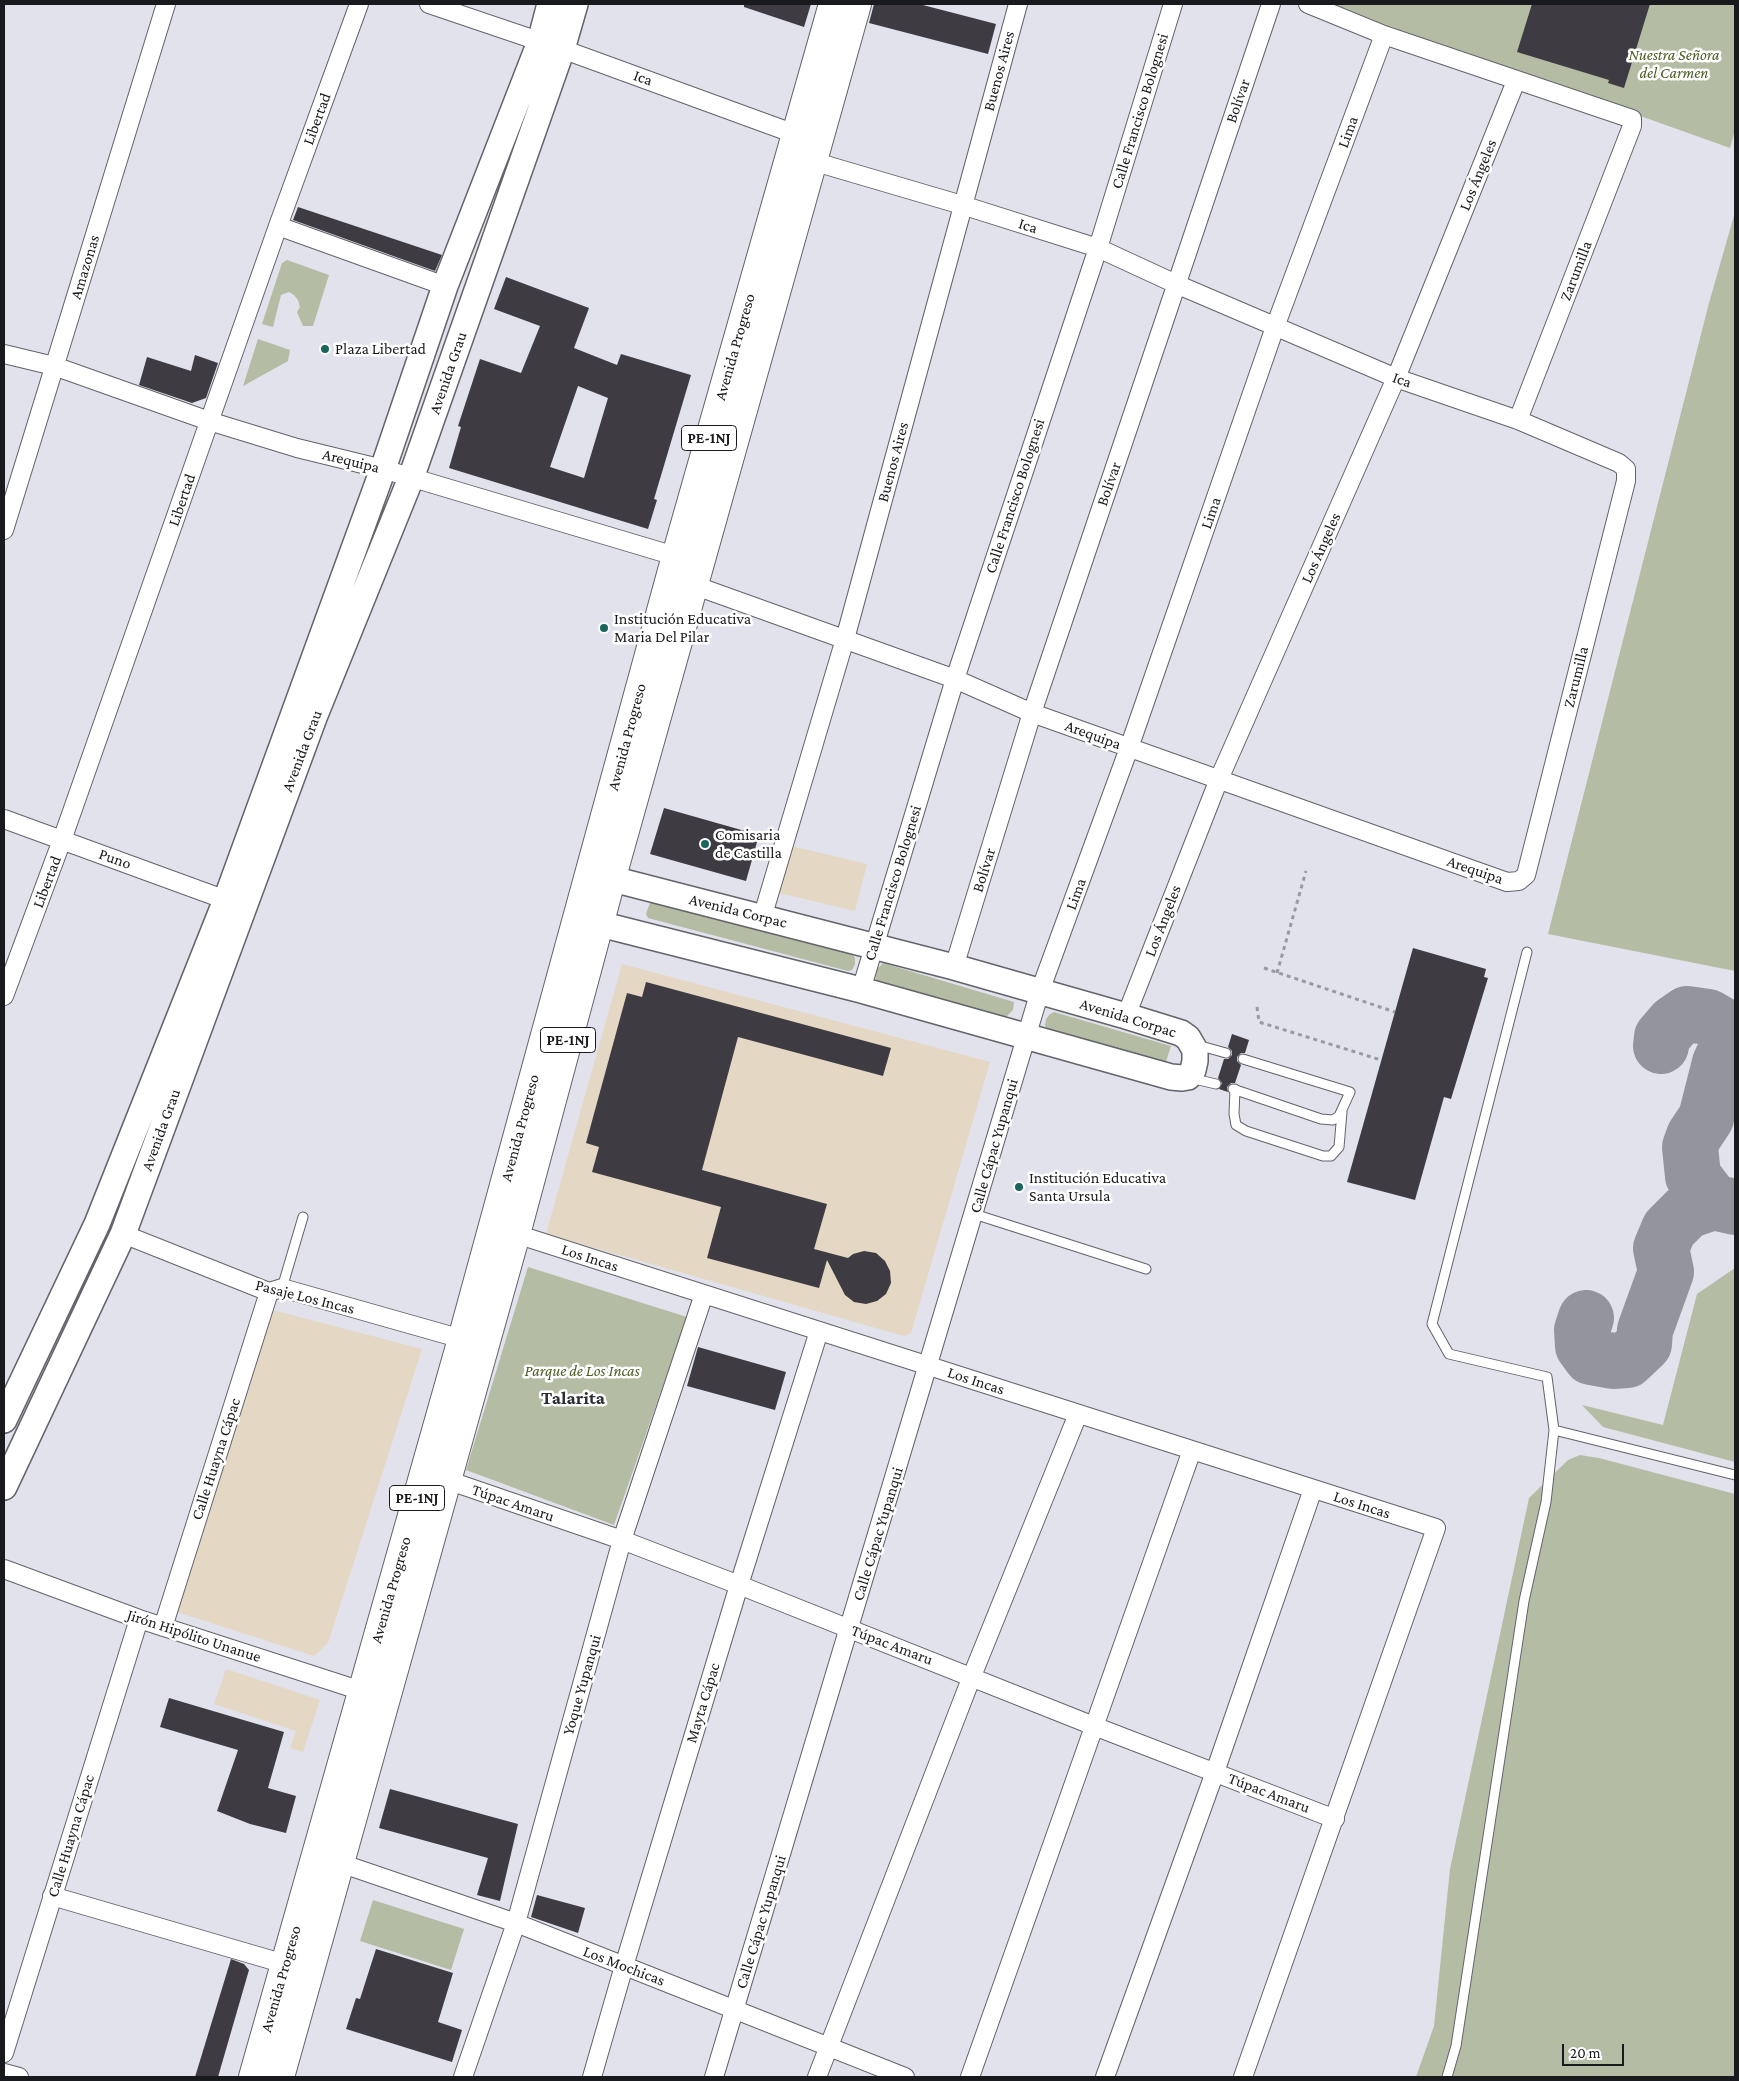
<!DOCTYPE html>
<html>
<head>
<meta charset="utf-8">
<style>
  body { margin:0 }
  #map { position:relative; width:1739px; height:2081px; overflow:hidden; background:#e1e2ec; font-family:"Crimson Pro",serif }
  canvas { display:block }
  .frame { position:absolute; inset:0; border:5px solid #191a1d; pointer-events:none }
  .scale { position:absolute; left:1562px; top:2044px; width:62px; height:22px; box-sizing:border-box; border:2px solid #191a1d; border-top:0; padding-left:6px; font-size:15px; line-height:18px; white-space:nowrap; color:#191a1d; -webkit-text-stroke:4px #fff; paint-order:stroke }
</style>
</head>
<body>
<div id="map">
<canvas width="1739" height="2081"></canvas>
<div class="frame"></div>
<div class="scale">20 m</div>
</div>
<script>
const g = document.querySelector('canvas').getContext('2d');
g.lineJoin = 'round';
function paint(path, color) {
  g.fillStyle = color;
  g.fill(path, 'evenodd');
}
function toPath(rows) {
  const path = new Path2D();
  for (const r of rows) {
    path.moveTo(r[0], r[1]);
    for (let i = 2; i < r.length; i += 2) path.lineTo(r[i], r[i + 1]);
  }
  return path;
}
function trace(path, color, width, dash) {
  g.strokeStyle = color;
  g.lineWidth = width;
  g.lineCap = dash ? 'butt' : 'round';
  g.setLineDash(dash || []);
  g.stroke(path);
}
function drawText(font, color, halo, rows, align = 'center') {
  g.font = font + ' "Crimson Pro",serif';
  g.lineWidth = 5;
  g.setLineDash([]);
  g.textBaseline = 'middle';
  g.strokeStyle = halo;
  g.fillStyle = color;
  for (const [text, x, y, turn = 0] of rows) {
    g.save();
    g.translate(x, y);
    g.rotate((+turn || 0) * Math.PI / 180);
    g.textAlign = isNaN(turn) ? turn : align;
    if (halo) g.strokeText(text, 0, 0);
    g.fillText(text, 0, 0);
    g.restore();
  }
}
const education = toPath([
  [787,845,867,864,855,911,775,892],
  [622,964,990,1062,911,1333,904,1336,546,1234],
  [269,1309,422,1349,328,1643,314,1656,174,1611],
  [226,1669,320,1700,303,1752,290,1748,296,1731,214,1704]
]);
const green = toPath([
  [1327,4,1735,4,1735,130,1730,148],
  [1735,212,1735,971,1548,934,1709,303],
  [287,260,329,275,313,326,303,326,297,312,300,307,298,300,294,295,289,292,281,295,273,327,262,324,282,263],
  [258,339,290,350,288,361,243,386],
  [654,901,853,955,855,958,855,964,852,970,848,971,648,918,646,914,648,908,650,903],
  [883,963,1014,1002,1013,1010,1006,1017,879,982,876,980,875,975,877,969],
  [1054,1012,1171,1046,1165,1065,1048,1030,1045,1026,1046,1019,1050,1014],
  [528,1267,687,1317,614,1525,466,1470],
  [1735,1268,1735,1462,1603,1427,1582,1405,1663,1425,1697,1294],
  [1580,1455,1599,1458,1735,1494,1735,2077,1416,2077,1434,2026,1450,1869,1529,1498,1568,1460],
  [373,1900,464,1929,451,1970,360,1941]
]);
const taxiway = toPath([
  [1661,1046,1662,1037,1674,1023,1687,1014,1708,1017,1720,1024,1726,1032,1726,1050,1720,1063,1706,1118,1694,1136,1690,1147,1693,1176,1713,1202],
  [1586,1318,1582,1330,1583,1346,1591,1357,1613,1361,1627,1360,1644,1344,1645,1330,1666,1272,1661,1248,1669,1229,1687,1211,1713,1202,1735,1207]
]);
const building = toPath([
  [744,4,811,4,804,27,744,7],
  [874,4,919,4,996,24,988,54,869,23],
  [1532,4,1650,4,1624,88,1608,83,1609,80,1517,52],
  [298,207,442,255,435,271,293,220],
  [506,277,589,308,574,348,617,365,621,354,691,375,654,499,657,500,648,529,449,468,461,427,458,426,480,359,521,373,540,326,494,309],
  [578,386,608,398,584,478,550,467],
  [195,355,218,363,206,398,192,403,139,385,147,357,191,371],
  [664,808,759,835,746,881,650,854],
  [1413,948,1486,969,1484,977,1488,978,1451,1099,1444,1097,1415,1200,1347,1182],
  [646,982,891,1048,883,1076,738,1037,702,1170,827,1204,814,1249,848,1258,853,1254,864,1251,876,1253,885,1261,890,1271,891,1283,886,1294,877,1301,866,1304,854,1302,845,1295,827,1260,819,1288,707,1258,721,1207,592,1172,599,1147,586,1143,627,993,642,997],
  [1232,1034,1249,1040,1245,1053,1241,1053,1237,1057,1237,1061,1241,1065,1235,1083,1231,1083,1227,1087,1228,1092,1219,1089,1222,1083,1218,1078,1224,1059,1228,1059,1232,1055,1232,1051,1228,1047],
  [698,1347,786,1372,775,1410,687,1386],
  [169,1698,284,1732,268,1788,296,1796,286,1833,250,1824,217,1811,238,1750,160,1727],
  [390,1789,518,1824,500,1901,477,1895,488,1858,379,1828],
  [537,1895,585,1908,578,1933,531,1917],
  [376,1949,453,1973,438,2022,462,2030,452,2062,346,2029,356,1998,360,1999],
  [231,1959,244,1964,249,1970,218,2077,195,2077]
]);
const path = toPath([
  [1264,968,1395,1012],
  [1277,973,1306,871],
  [1257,1007,1259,1022,1381,1060]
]);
const lane = toPath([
  [1527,952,1432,1324,1449,1354,1547,1377,1554,1430,1735,1475],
  [1197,1045,1226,1053],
  [1190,1078,1216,1084],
  [1233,1089,1321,1119,1333,1120,1339,1116,1350,1092,1243,1059],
  [1235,1089,1234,1114,1236,1125,1246,1131,1323,1156,1331,1156,1339,1147,1342,1112],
  [974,1214,1146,1269],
  [282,1288,303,1217],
  [1447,2077,1456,2046,1524,1601,1546,1502,1554,1430]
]);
const street = toPath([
  [429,4,562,49,795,134,812,161,962,205,1098,248,1176,284,1396,378,1518,420,1619,463,1626,469,1626,481,1526,875,1519,881,1507,882,1032,713,955,679,685,582],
  [1308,4,1384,35,1632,119,1632,126,1518,420],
  [278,226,445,286],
  [4,354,54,366,209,421,297,448,383,469,685,559],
  [4,530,166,4],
  [4,819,226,900],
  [762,918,845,639,1018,4],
  [954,967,1032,713,1271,4],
  [861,990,955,679,1098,248,1173,4],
  [4,996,62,840,278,226,359,4],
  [1126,1016,1219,779,1396,378,1516,81],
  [123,1234,269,1292,282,1288,462,1339],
  [516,1234,1436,1528,1243,2077],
  [447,1480,622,1540,739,1585,1094,1726,1335,1819],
  [4,1569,139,1619,371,1694],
  [163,1627,269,1292],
  [340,1863,516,1923,905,2077],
  [52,1896,285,1964],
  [4,2053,139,1619],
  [4,2073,19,2077],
  [463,2077,516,1923,622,1540,704,1294],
  [592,2077,624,1966,739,1585,819,1331],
  [714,2077,1040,991,1129,748,1275,327,1384,35],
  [817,2077,972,1676,1078,1414],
  [970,2077,1192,1450],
  [1105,2077,1215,1772,1313,1489]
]);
const secondary = toPath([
  [580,919,861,990,1171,1077,1182,1078,1188,1077,1193,1070,1195,1061,1195,1050,1188,1038,1181,1033,1126,1016,954,967,593,874],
  [4,1420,97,1224,226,900,383,469,445,286,540,42,550,4],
  [4,1487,123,1234,315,715,411,478,562,49,575,4]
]);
const primary = toPath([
  [253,2077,462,1339,676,556,833,4],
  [280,2077,516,1234,613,873,857,4]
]);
const markers = [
  [325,349,5,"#19645d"],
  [604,628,5,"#19645d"],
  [705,844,5,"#19645d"],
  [1019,1187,5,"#19645d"]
];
const shields = [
  [709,438,55],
  [568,1040,55],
  [417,1498,55]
];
const shieldNames = [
  ["PE-1NJ",709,438],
  ["PE-1NJ",568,1040],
  ["PE-1NJ",417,1498]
];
const parkNames = [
  ["Nuestra Señora",1674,55],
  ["del Carmen",1674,73],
  ["Parque de Los Incas",582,1371]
];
const streetNames = [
  ["Buenos Aires",999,71,-75],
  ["Ica",643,78,20],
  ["Bolívar",1238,101,-71],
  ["Calle Francisco Bolognesi",1140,111,-73],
  ["Libertad",317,119,-70],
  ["Lima",1348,132,-70],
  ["Los Ángeles",1478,175,-68],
  ["Ica",1028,226,18],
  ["Amazonas",85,267,-73],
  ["Zarumilla",1576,271,-69],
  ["Avenida Progreso",735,347,-74],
  ["Avenida Grau",448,373,-71],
  ["Ica",1402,380,20],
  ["Arequipa",351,461,14],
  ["Buenos Aires",893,462,-75],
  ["Bolívar",1109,484,-71],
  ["Calle Francisco Bolognesi",1015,496,-72],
  ["Libertad",182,500,-71],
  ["Lima",1211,513,-71],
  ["Los Ángeles",1321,548,-66],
  ["Zarumilla",1576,677,-76],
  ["Arequipa",1093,735,20],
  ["Avenida Progreso",627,737,-75],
  ["Avenida Grau",302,751,-69],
  ["Puno",115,859,20],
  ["Bolívar",984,870,-73],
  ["Arequipa",1475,870,19],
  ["Libertad",47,882,-69],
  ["Calle Francisco Bolognesi",893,883,-73],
  ["Lima",1076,894,-70],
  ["Avenida Corpac",738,911,14],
  ["Los Ángeles",1163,921,-69],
  ["Avenida Corpac",1128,1018,17],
  ["Avenida Progreso",520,1128,-75],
  ["Avenida Grau",161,1130,-70],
  ["Calle Cápac Yupanqui",994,1146,-74],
  ["Los Incas",590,1258,18],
  ["Pasaje Los Incas",305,1297,14],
  ["Los Incas",976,1381,18],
  ["Calle Huayna Cápac",216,1459,-72],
  ["Túpac Amaru",513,1503,19],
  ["Los Incas",1362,1505,18],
  ["Calle Cápac Yupanqui",878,1534,-73],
  ["Avenida Progreso",391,1590,-74],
  ["Jirón Hipólito Unanue",194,1636,18],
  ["Túpac Amaru",892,1645,21],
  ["Yoque Yupanqui",582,1685,-74],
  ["Mayta Cápac",703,1703,-73],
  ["Túpac Amaru",1269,1793,21],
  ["Calle Huayna Cápac",71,1836,-73],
  ["Calle Cápac Yupanqui",761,1922,-73],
  ["Los Mochicas",624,1966,21],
  ["Avenida Progreso",281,1979,-74]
];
const poiNames = [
  ["Plaza Libertad",335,349],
  ["Institución Educativa",614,619],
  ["Maria Del Pilar",614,637],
  ["Comisaria",715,835],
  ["de Castilla",715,853],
  ["Institución Educativa",1029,1178],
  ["Santa Ursula",1029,1196]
];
const quarterNames = [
  ["Talarita",573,1398]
];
paint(education, '#e4d7c3');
paint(green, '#b4bca3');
trace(taxiway, '#94949c', 56);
paint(building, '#3e3b43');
trace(lane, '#62636b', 11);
trace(street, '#62636b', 20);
trace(secondary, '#62636b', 28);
trace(primary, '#62636b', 30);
trace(path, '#999aa1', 3, [4, 4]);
trace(lane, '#fff', 9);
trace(street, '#fff', 18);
trace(secondary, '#fff', 25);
trace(primary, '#fff', 28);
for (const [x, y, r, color] of markers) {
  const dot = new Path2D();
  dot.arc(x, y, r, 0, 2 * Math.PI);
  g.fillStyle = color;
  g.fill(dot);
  trace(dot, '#fff', 2);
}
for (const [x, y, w] of shields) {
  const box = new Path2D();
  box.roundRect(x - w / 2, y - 12.5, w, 25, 4);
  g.fillStyle = '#fff';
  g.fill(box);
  trace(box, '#191a1d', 1);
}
drawText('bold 15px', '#191a1d', null, shieldNames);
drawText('italic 16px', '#4e5d24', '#fff', parkNames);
drawText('16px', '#191a1d', '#fff', streetNames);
drawText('16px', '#191a1d', '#fff', poiNames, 'left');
drawText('bold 19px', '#2c2d34', '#fff', quarterNames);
</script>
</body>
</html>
